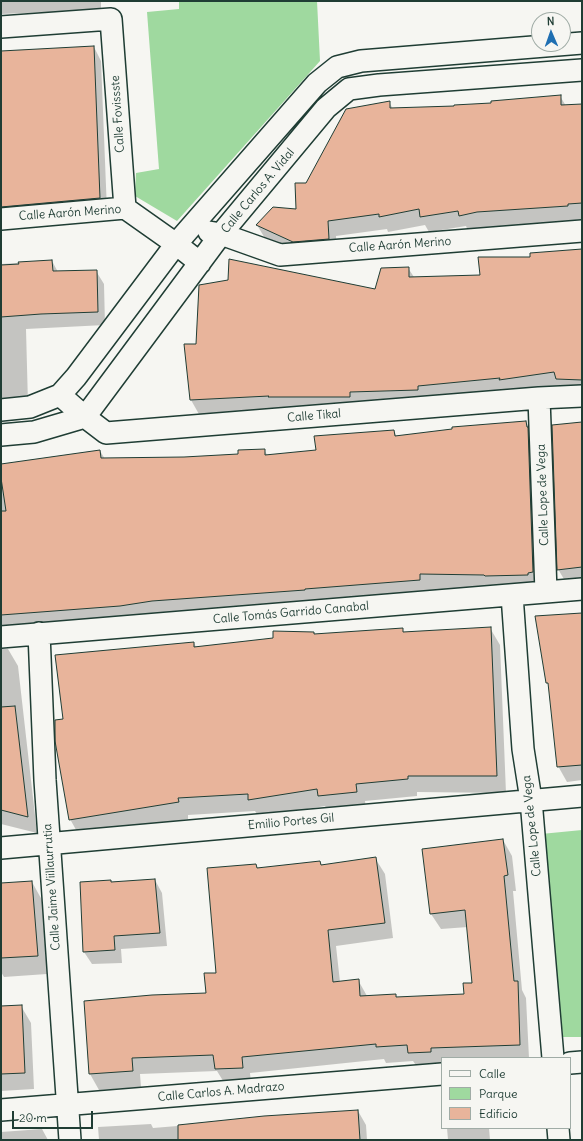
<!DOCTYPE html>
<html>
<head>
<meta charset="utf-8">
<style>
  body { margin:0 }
  #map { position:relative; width:583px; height:1141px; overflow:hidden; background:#f6f6f2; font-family:Delius,sans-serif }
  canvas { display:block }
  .frame { position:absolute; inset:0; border:2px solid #1f3d34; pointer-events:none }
  .legend { position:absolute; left:441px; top:1057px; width:130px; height:72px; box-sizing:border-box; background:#f6f6f2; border:1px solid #a0aca6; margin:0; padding:5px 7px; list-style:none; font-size:12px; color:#1f3d34 }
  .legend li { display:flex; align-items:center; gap:8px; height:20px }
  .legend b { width:20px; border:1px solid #a0aca6 }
  .north { position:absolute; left:531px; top:12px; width:40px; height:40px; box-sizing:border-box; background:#f6f6f2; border:1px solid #a0aca6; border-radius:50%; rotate:358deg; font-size:11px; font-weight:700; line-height:16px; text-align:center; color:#1f3d34 }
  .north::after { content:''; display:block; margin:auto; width:14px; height:18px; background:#1f6fb2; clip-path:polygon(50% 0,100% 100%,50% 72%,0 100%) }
  .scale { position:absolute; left:12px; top:1111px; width:81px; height:18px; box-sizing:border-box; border:2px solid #1f3d34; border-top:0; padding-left:5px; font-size:12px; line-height:14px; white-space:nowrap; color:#1f3d34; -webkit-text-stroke:3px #f6f6f2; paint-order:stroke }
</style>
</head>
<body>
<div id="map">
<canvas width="583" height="1141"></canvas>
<div class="frame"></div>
<ul class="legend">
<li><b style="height:5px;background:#f6f6f2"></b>Calle</li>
<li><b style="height:11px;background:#9fd99f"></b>Parque</li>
<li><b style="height:11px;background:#e8b49b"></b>Edificio</li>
</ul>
<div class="north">N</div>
<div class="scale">20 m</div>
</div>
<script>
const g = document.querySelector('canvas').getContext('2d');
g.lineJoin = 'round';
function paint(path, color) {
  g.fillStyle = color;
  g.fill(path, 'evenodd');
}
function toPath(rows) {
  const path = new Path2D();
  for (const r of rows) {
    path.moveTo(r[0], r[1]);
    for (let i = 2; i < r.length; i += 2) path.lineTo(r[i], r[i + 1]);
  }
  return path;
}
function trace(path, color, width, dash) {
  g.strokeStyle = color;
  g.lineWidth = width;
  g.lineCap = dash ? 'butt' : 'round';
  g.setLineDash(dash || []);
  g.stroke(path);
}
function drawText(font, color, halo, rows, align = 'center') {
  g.font = font + ' Delius,sans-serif';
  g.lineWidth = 4;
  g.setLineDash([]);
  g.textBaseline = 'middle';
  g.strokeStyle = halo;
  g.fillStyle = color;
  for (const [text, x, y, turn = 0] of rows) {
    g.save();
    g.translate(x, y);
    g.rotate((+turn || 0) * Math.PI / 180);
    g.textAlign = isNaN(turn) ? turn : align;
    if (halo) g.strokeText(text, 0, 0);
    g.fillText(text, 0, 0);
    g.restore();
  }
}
const green = toPath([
  [179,1,317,1,320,61,177,221,135,196,136,173,159,169,147,12,179,9],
  [582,830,582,1037,563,1037,541,834]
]);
const shadow = toPath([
  [1,1,101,1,101,10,1,14],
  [94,47,101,61,107,211,1,223,1,52],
  [560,96,566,106,582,105,582,219,576,220,576,221,486,227,468,231,466,226,429,232,425,225,388,232,387,229,336,236,337,254,302,257,266,240,257,225,297,210,307,184,389,102,393,109,492,104],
  [582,250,582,396,200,416,191,400,197,345,375,290,408,268,414,277,481,276,531,258],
  [52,261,58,272,96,271,104,284,105,325,26,329,28,404,1,405,1,264],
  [526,422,536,439,542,589,495,592,429,591,430,597,4,644,1,647,1,465,100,451,105,459,184,458,240,455,264,450,268,456,317,451,394,431,397,437],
  [582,423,582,585,568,586,558,569],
  [582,614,582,780,567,782,558,766,549,687,547,682],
  [490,628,500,645,506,793,417,792,417,796,365,801,366,809,329,813,325,806,259,817,255,811,188,815,188,819,80,837,70,819,64,720,194,643,196,647,274,639,314,633,315,635,402,629,404,633],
  [1,649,8,649,18,666,37,833,1,824],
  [503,840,512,856,516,891,513,891,522,990,526,998,529,1058,442,1058,442,1064,418,1068,413,1061,386,1063,384,1059,250,1073,251,1083,225,1084,217,1071,140,1074,141,1087,99,1090,90,1074,85,1002,207,994,217,974,256,865,258,869,320,862,322,866,375,858,385,874,393,938,336,946,340,982,358,980,367,996,396,995,397,998,465,995,473,984,468,927,441,929,431,914],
  [155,880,162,893,167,946,121,949,122,963,92,964,84,952,111,883],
  [32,882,42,900,47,974,4,977,1,972,1,884],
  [21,1006,31,1023,34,1089,1,1091,1,1007],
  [358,1111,366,1125,367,1140,99,1140,98,1127,151,1124,153,1128],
  [447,1128,489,1128,490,1140,448,1140],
  [42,1129,48,1140,1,1140,1,1132]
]);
const building = toPath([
  [94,46,100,198,1,207,1,51,94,46],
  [561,95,561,105,582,104,582,203,568,204,568,206,477,212,459,216,458,211,420,217,419,209,379,217,379,214,328,221,329,239,293,242,256,225,273,207,296,209,295,183,306,183,346,109,390,101,390,108,454,106,454,105,491,103,491,101,561,95],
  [582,249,582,380,556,379,554,372,499,380,500,378,418,386,418,390,350,392,350,397,268,397,269,396,190,400,184,344,196,344,199,285,228,280,229,259,375,289,381,268,409,267,409,277,480,275,478,257,530,257,530,253,582,249],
  [52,260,53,271,97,270,98,312,41,314,1,317,1,265,19,264,18,262,52,260],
  [526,421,527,427,528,427,533,572,528,573,528,575,485,576,484,575,420,574,420,580,305,589,305,590,152,601,120,606,1,615,1,511,6,511,1,478,1,464,100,450,101,458,184,457,238,454,238,450,265,449,265,455,316,450,314,436,394,430,395,436,452,429,452,427,526,421],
  [582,422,582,567,557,570,552,425,582,422],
  [582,613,582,765,557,767,548,683,546,683,535,616,582,613],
  [491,627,497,776,408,776,408,779,356,784,357,792,318,796,317,789,248,800,248,794,178,798,179,802,69,820,55,741,55,720,63,719,55,655,194,642,194,647,273,638,273,631,314,632,314,634,403,628,403,632,491,627],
  [15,706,28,817,1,810,1,707,15,706],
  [503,839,508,875,504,876,514,981,518,981,520,1045,431,1048,431,1052,408,1053,407,1045,376,1047,376,1044,242,1057,243,1068,215,1069,213,1055,132,1058,133,1071,89,1074,84,1001,152,995,206,993,204,973,216,973,207,868,256,864,257,868,320,861,321,865,376,857,385,923,328,930,333,982,359,979,360,996,396,994,396,997,464,994,463,983,472,983,465,910,430,914,422,849,503,839],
  [155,879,160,933,114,936,115,950,83,952,80,882,111,880,111,882,155,879],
  [32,881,38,956,1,958,1,883,32,881],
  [22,1005,25,1073,1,1074,1,1006,22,1005],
  [358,1110,360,1140,178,1140,178,1125,264,1116,358,1110]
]);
const minor = toPath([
  [1,27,111,19,125,208],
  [1,219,125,208,176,244,200,263],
  [209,232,221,234,280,255,582,231],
  [60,395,85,417,106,433,539,398,582,396],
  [539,398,546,592],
  [1,410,30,407,60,395,76,377,176,244,317,83,337,67,361,61,582,43],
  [1,435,34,432,85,417,221,234,326,108,349,89,379,85,582,70],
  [512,595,523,749,531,800,553,1058],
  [39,633,45,780,70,1140],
  [1,637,582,589],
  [1,848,582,796],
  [570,1063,582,1062],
  [1,1110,442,1074],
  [558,1128,559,1140]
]);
const streetNames = [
  ["Calle Fovissste",118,114,-94],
  ["Calle Carlos A. Vidal",258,191,-50],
  ["Calle Aarón Merino",70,213,-4],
  ["Calle Aarón Merino",400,245,-4],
  ["Calle Tikal",314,416,-5],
  ["Calle Lope de Vega",543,495,-92],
  ["Calle Tomás Garrido Canabal",291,613,-5],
  ["Emilio Portes Gil",291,822,-5],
  ["Calle Lope de Vega",532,826,-96],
  ["Calle Jaime Viillaurrutia",52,887,-94],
  ["Calle Carlos A. Madrazo",221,1092,-5]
];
paint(green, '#9fd99f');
paint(shadow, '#0003');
paint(building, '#e8b49b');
trace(building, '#1f3d34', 1);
trace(minor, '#1f3d34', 24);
trace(minor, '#f6f6f2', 21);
drawText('12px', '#1f3d34', '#f6f6f2', streetNames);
</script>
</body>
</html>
